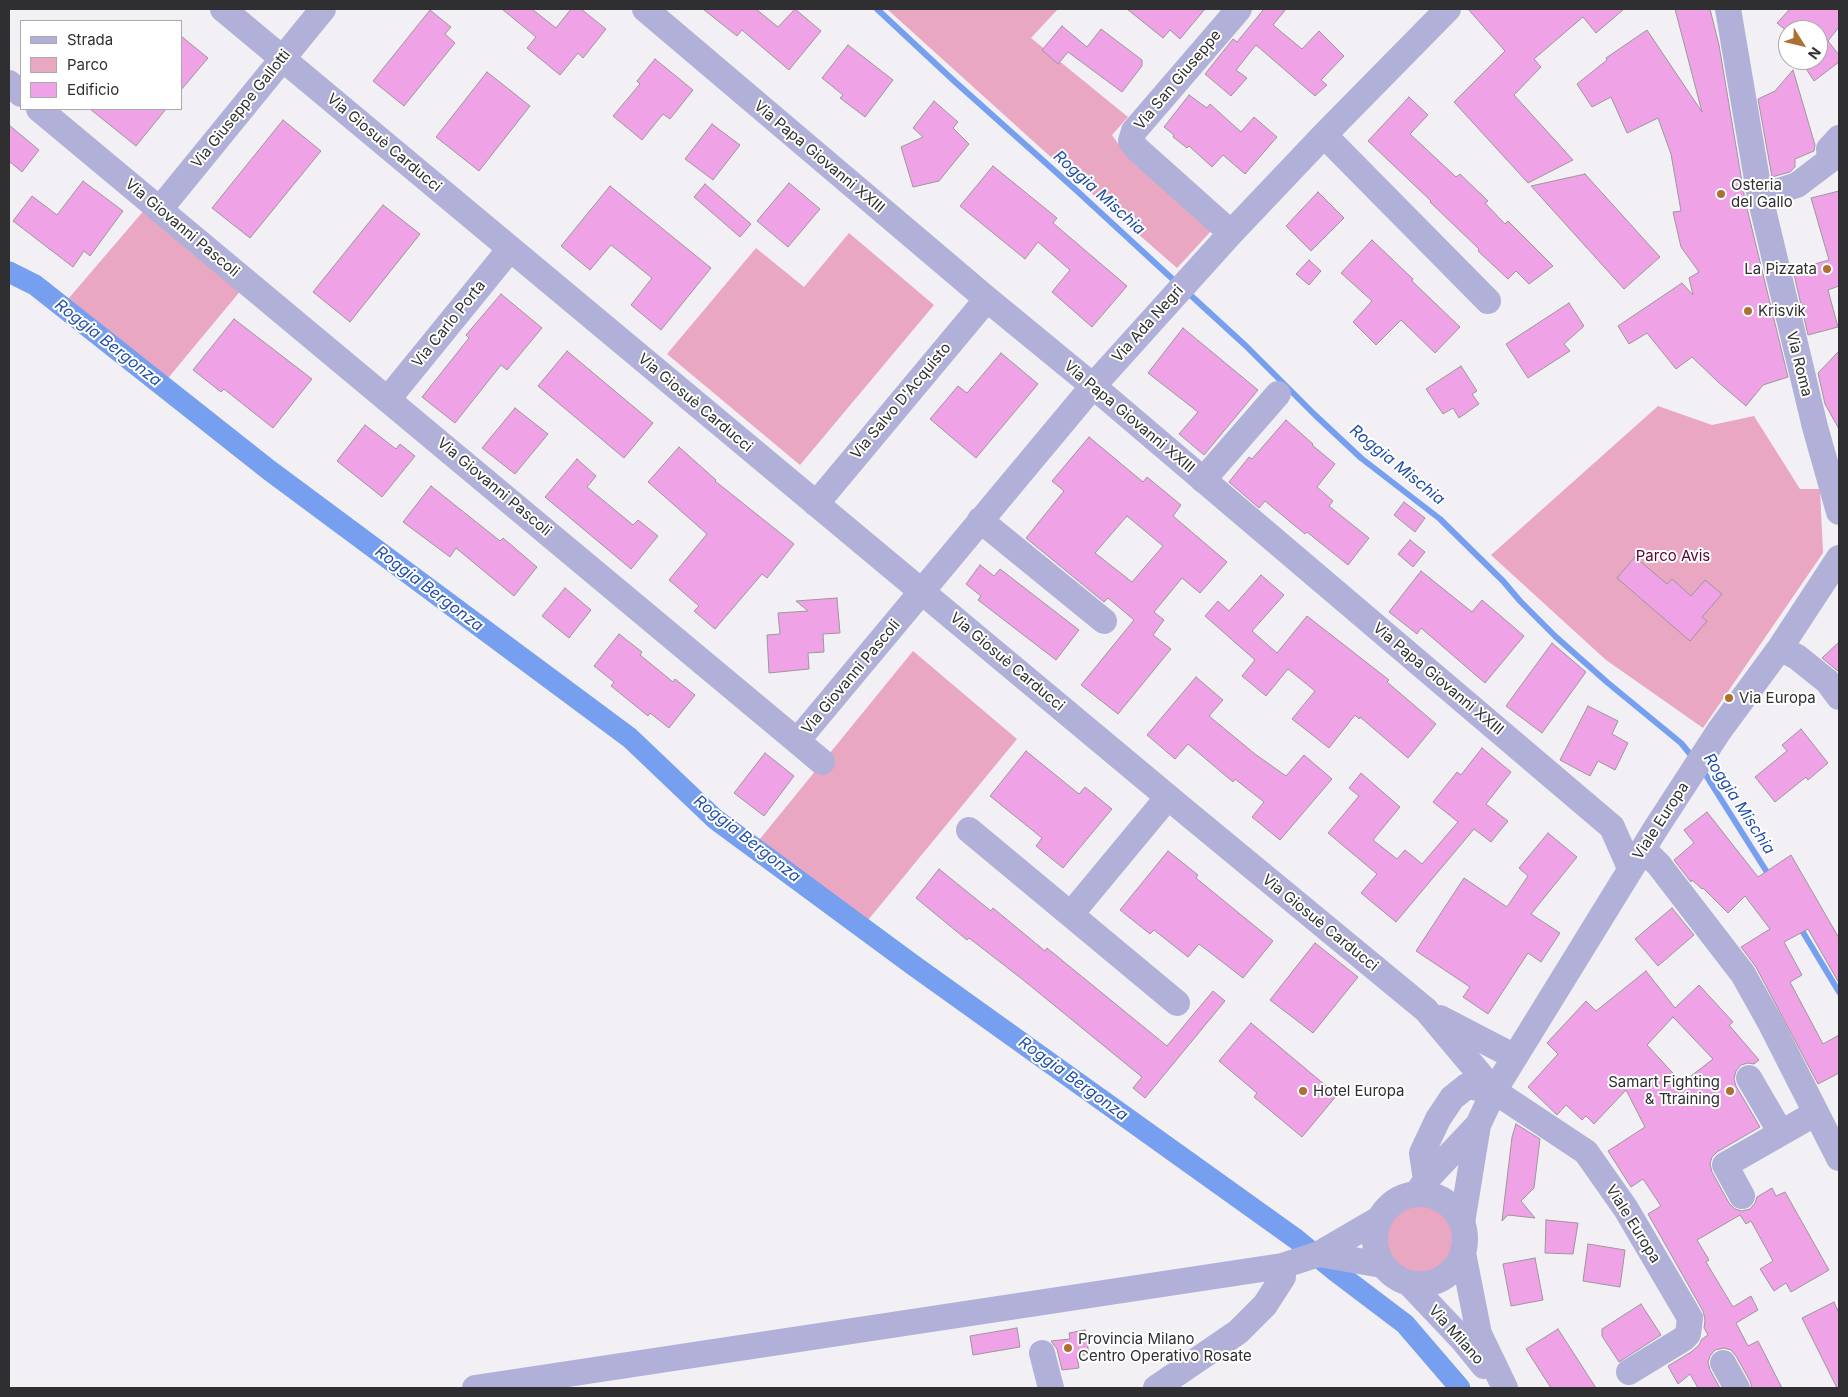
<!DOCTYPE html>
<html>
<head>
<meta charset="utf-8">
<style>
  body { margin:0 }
  #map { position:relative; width:1848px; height:1397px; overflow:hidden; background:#f2f0f5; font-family:Inter,sans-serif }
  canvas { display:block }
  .frame { position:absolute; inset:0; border:10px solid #2f2e30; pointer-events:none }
  .legend { position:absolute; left:20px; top:20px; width:162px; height:90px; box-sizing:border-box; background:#fff; border:1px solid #acabac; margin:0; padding:6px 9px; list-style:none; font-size:15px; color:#2f2e30 }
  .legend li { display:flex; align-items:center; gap:10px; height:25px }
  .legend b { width:25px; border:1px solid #acabac }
  .north { position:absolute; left:1778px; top:20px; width:50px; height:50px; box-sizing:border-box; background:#fff; border:1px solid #acabac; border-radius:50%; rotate:126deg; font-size:14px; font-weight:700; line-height:20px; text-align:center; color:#2f2e30 }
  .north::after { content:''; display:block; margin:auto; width:18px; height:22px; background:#ac7032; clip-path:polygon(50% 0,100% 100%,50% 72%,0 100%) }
</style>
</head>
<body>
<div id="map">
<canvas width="1848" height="1397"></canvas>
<div class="frame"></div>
<ul class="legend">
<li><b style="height:6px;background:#b1b0d8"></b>Strada</li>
<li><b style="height:14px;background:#eaa7c1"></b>Parco</li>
<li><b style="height:14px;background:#f0a2e6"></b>Edificio</li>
</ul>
<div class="north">N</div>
</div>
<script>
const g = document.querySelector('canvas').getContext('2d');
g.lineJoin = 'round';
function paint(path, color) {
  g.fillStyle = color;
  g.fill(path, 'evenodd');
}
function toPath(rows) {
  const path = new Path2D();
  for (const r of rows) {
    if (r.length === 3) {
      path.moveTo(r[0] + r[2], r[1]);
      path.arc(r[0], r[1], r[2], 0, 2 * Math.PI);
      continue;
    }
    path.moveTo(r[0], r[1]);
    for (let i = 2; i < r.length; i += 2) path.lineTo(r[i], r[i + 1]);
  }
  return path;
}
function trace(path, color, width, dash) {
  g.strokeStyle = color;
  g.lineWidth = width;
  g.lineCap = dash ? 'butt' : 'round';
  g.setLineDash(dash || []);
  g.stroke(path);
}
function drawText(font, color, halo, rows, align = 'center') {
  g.font = font + ' Inter,sans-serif';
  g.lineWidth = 4;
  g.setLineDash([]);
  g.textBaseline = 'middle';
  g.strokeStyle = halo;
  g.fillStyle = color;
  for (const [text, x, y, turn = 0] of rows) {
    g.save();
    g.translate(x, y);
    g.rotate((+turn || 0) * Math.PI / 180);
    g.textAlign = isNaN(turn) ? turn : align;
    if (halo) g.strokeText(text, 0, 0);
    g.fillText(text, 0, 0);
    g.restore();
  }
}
const green = toPath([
  [887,9,1058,9,1031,38,1128,117,1112,135,1126,155,1213,229,1177,268,1074,178],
  [146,208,242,289,164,383,63,305],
  [849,233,934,305,800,465,667,354,756,248,804,287],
  [1658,406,1712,425,1754,416,1800,489,1820,489,1823,553,1703,728,1606,660,1491,555],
  [913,651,1017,739,864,925,755,845],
  [1420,1238,36]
]);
const stream = toPath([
  [877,9,953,80,1076,190,1179,285],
  [1186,291,1246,346,1315,415,1361,458,1440,519,1503,581,1520,601,1556,637,1608,683,1681,743,1695,760],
  [1702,769,1770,877],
  [1798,924,1839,992]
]);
const canal = toPath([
  [9,272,35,285,269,470,630,738,715,819,913,965,1296,1239,1335,1271,1405,1324,1460,1388]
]);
const building = toPath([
  [502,9,532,9,556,28,571,9,581,9,606,29,583,58,578,53,560,75,527,48,536,37,502,9],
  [703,9,756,9,778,27,795,9,821,31,789,70,742,30,737,36,703,9],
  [1127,9,1205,9,1180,39,1170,30,1163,38,1127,9],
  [1264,9,1286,9,1273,25,1302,49,1319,31,1344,56,1321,80,1327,85,1315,96,1256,45,1236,70,1247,78,1231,96,1205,74,1233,39,1237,42,1264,9],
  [1468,9,1624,9,1596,33,1583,17,1534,59,1541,67,1514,95,1573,160,1528,183,1454,102,1505,51,1468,9],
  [1675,9,1710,9,1719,45,1745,200,1788,377,1763,385,1746,406,1718,382,1692,357,1676,369,1647,333,1629,344,1618,326,1682,283,1693,295,1689,278,1699,272,1681,247,1673,212,1681,211,1671,154,1658,118,1627,133,1611,97,1592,107,1577,84,1607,60,1606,58,1647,30,1702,112,1675,9],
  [1790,9,1839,9,1839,27,1828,41,1839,55,1839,62,1814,81,1803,64,1808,60,1818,60,1818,30,1788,30,1788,32,1777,23,1790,9],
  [430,10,451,27,445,34,455,43,404,106,373,81,430,10],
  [1062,26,1087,47,1101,29,1142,60,1142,66,1122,92,1068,52,1058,64,1042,50,1062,26],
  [181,36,208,58,181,90,181,36],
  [848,45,893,80,865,117,840,98,843,95,822,78,848,45],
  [655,59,693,90,670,119,663,114,642,140,613,116,640,84,637,81,655,59],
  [1793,70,1815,145,1814,151,1795,159,1795,167,1790,172,1772,177,1758,99,1775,91,1793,70],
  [487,72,530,106,479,171,436,137,487,72],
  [1189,95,1207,108,1210,104,1241,132,1254,117,1277,137,1245,174,1223,155,1212,167,1189,146,1187,148,1173,137,1174,135,1164,127,1189,95],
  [1409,97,1428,115,1410,134,1456,177,1460,174,1488,201,1485,203,1505,224,1508,221,1553,266,1529,284,1516,271,1508,279,1478,251,1479,249,1430,202,1431,201,1368,141,1409,97],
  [934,101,958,122,953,128,969,144,939,181,913,187,901,147,923,137,913,128,934,101],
  [90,109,166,109,136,146,90,109],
  [283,120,321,151,250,238,212,208,283,120],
  [712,124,740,145,713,180,685,159,712,124],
  [9,125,39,150,22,172,9,161,9,125],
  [993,166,1057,218,1053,223,1127,286,1092,327,1052,292,1070,270,1038,242,1025,259,960,206,993,166],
  [1585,174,1660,257,1624,289,1531,186,1585,174],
  [83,181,123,211,90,256,84,251,73,267,13,221,32,196,57,215,83,181],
  [789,183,820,209,788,247,757,221,789,183],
  [705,184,751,224,740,237,694,197,705,184],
  [610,186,711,268,661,330,631,305,652,278,611,245,590,270,561,246,610,186],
  [1839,191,1839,286,1828,290,1838,327,1808,335,1793,270,1829,260,1811,198,1839,191],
  [1318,192,1344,218,1311,251,1286,226,1318,192],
  [383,205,420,234,350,322,313,292,383,205],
  [1372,240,1413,279,1412,281,1460,327,1435,353,1401,320,1376,345,1353,322,1372,301,1341,273,1372,240],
  [1309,260,1321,271,1309,285,1296,274,1309,260],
  [501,294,542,328,507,370,501,365,455,423,422,397,469,338,466,335,501,294],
  [1569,303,1584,326,1564,344,1570,351,1528,378,1506,344,1569,303],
  [234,319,312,379,273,428,224,389,221,392,193,370,234,319],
  [1183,328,1258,390,1204,455,1179,434,1198,412,1148,373,1183,328],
  [567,351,653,423,624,458,538,386,567,351],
  [1839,351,1839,429,1825,404,1818,373,1839,351],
  [1001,353,1038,384,976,458,930,419,958,386,967,393,1001,353],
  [1461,366,1477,391,1472,394,1479,404,1459,418,1453,408,1443,414,1426,389,1461,366],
  [515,408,548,434,515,474,482,448,515,408],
  [1286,420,1313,444,1312,445,1335,464,1317,487,1333,501,1329,506,1369,538,1348,565,1307,532,1305,534,1265,501,1259,508,1229,482,1249,457,1252,459,1286,420],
  [365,425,396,449,400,444,415,456,382,497,337,461,365,425],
  [1089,437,1143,482,1147,477,1181,505,1173,516,1227,562,1200,593,1182,578,1154,612,1164,620,1153,635,1171,649,1118,714,1081,685,1134,620,1108,598,1104,602,1026,538,1064,491,1052,481,1089,437],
  [1127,516,1163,546,1132,582,1095,553,1127,516],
  [679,447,716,480,715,481,794,544,767,578,762,574,715,629,694,611,699,606,669,580,707,534,648,482,679,447],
  [577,459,596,476,587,487,633,525,638,520,658,536,631,569,545,497,577,459],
  [431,486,500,541,503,538,537,567,514,596,456,548,450,557,403,522,431,486],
  [1404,502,1425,518,1415,532,1394,515,1404,502],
  [1410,540,1425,552,1413,567,1398,554,1410,540],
  [1635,557,1667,584,1672,579,1691,596,1705,580,1722,594,1702,617,1707,621,1690,641,1617,578,1635,557],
  [980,565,994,576,1000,569,1079,630,1056,660,978,600,981,596,966,584,980,565],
  [1421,571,1472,612,1482,600,1524,636,1485,683,1421,628,1417,634,1389,612,1421,571],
  [1261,575,1284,595,1252,631,1277,653,1307,616,1389,680,1387,682,1436,724,1408,758,1360,717,1359,719,1355,715,1329,748,1292,719,1315,691,1288,669,1266,696,1242,676,1255,660,1205,616,1218,601,1229,611,1261,575],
  [565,588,591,610,569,638,542,616,565,588],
  [837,598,840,633,823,634,824,652,808,653,809,669,769,673,767,635,780,634,778,613,808,611,796,601,837,598],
  [619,634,642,652,640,655,673,682,675,679,695,695,669,728,650,713,648,716,611,686,614,682,594,666,619,634],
  [1839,642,1839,672,1822,658,1839,642],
  [1552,643,1586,672,1542,733,1506,706,1552,643],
  [1196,677,1223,700,1209,716,1255,754,1286,776,1304,755,1332,779,1280,840,1252,817,1264,802,1235,779,1233,782,1188,744,1175,759,1147,735,1196,677],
  [1588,706,1618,721,1612,734,1628,743,1615,770,1598,761,1590,776,1560,760,1588,706],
  [1801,729,1828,763,1808,780,1806,777,1775,802,1755,777,1787,751,1782,745,1801,729],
  [1482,748,1511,772,1486,804,1508,821,1491,842,1474,829,1396,922,1361,893,1377,874,1328,833,1359,796,1349,788,1361,773,1400,807,1373,840,1397,859,1405,850,1422,864,1458,822,1433,802,1457,772,1461,775,1482,748],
  [1026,751,1079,794,1085,787,1112,809,1063,868,1036,846,1042,838,990,796,1026,751],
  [765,753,794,776,764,816,734,793,765,753],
  [1707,812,1758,877,1791,855,1839,938,1839,983,1808,929,1784,942,1802,975,1790,982,1823,1044,1839,1035,1839,1073,1818,1084,1756,967,1741,947,1770,929,1745,896,1728,913,1703,888,1702,889,1692,880,1691,882,1674,860,1694,843,1684,830,1707,812],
  [1548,833,1577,857,1531,914,1560,933,1541,962,1528,953,1488,1014,1463,997,1470,987,1416,951,1464,878,1507,907,1528,876,1519,868,1548,833],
  [1168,851,1198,875,1196,878,1273,941,1243,978,1199,944,1188,957,1154,930,1150,934,1120,910,1168,851],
  [939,869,991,911,993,908,1045,951,1047,948,1167,1046,1213,991,1225,1001,1145,1098,1133,1088,1142,1077,1022,979,969,938,967,940,916,898,939,869],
  [1672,908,1694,935,1658,966,1635,939,1672,908],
  [1315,943,1358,977,1313,1033,1270,1000,1315,943],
  [1646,971,1675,1008,1699,985,1733,1022,1729,1025,1759,1060,1754,1064,1748,1063,1741,1065,1736,1071,1734,1079,1736,1086,1760,1127,1717,1152,1712,1157,1710,1164,1712,1172,1729,1203,1735,1209,1742,1211,1750,1209,1755,1203,1757,1197,1772,1188,1776,1196,1785,1192,1829,1270,1791,1292,1786,1283,1774,1291,1760,1269,1773,1261,1751,1221,1746,1224,1740,1215,1697,1240,1709,1260,1706,1262,1733,1307,1751,1296,1758,1310,1736,1323,1748,1346,1758,1341,1782,1388,1752,1388,1750,1381,1736,1356,1731,1350,1724,1348,1715,1350,1710,1356,1708,1362,1710,1370,1720,1388,1698,1388,1690,1374,1678,1384,1668,1366,1691,1352,1699,1345,1702,1339,1708,1335,1704,1328,1705,1320,1703,1311,1648,1214,1661,1206,1643,1179,1631,1187,1608,1151,1645,1127,1626,1090,1594,1124,1586,1116,1582,1120,1566,1105,1557,1115,1528,1087,1558,1054,1547,1043,1586,1001,1596,1011,1646,971],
  [1673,1017,1713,1059,1682,1083,1647,1045,1673,1017],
  [1251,1023,1337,1095,1302,1137,1254,1097,1257,1093,1219,1061,1251,1023],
  [1516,1124,1540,1139,1534,1188,1521,1201,1535,1218,1508,1215,1502,1221,1512,1137,1516,1124],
  [1546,1220,1578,1223,1573,1254,1545,1253,1546,1220],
  [1588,1244,1625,1250,1620,1287,1583,1281,1588,1244],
  [1535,1258,1543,1300,1511,1306,1503,1264,1535,1258],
  [1834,1302,1839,1313,1839,1388,1837,1388,1802,1318,1834,1302],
  [1641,1304,1661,1335,1619,1362,1602,1336,1602,1329,1641,1304],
  [1017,1328,1020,1347,973,1355,970,1336,1017,1328],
  [1558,1329,1596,1388,1551,1388,1526,1349,1558,1329],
  [1085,1330,1089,1354,1077,1356,1079,1368,1062,1370,1057,1349,1051,1341,1070,1339,1069,1333,1085,1330]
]);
const minor = toPath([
  [223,9,1192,817,1426,1010,1494,1091,1586,1152,1626,1209,1690,1318,1688,1334,1683,1339,1629,1372],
  [645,9,987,299,1093,386,1612,827,1630,868],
  [1728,9,1760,197,1815,427,1839,512],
  [9,83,21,94],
  [39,109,797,741,1093,386,1231,233,1324,135,1448,9],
  [1324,135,1488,301],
  [1760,197,1797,185,1830,160,1829,149,1839,138],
  [160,209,323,9],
  [1231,233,1137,149,1131,141,1134,131,1239,9],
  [388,399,510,249],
  [1203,480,1278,394],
  [816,504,987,299],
  [980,520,1104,621],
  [1780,648,1797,657,1827,681,1839,697],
  [797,741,822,762],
  [969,830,1177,1003],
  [1643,849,1659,865,1743,974,1772,1026,1839,1158],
  [1071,914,1168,797],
  [1440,1018,1515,1057],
  [1749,1078,1781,1133],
  [1426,1180,1422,1153,1438,1119,1452,1098,1467,1086,1494,1091],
  [1420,1189,1426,1180,1478,1125],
  [1420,1239,45],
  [1742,1196,1725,1165,1816,1113],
  [1462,1223,1478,1125,1494,1091,1656,828,1719,731,1780,648,1839,558],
  [1463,1253,1479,1334,1505,1388],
  [1319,1254,1382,1265],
  [1409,1283,1462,1339,1484,1366],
  [1042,1353,1051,1388],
  [1723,1363,1737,1388],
  [475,1388,1282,1266,1319,1254,1379,1219],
  [1156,1388,1238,1332,1265,1305,1283,1277,1282,1266]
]);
const markers = [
  [1721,194,5,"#ac7032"],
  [1827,269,5,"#ac7032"],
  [1748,311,5,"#ac7032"],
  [1729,698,5,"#ac7032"],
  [1303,1091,5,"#ac7032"],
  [1730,1091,5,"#ac7032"],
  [1068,1348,5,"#ac7032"]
];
const streetNames = [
  ["Via San Giuseppe",1178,80,-50],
  ["Via Giuseppe Gallotti",241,109,-51],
  ["Via Giosuè Carducci",384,143,40],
  ["Via Papa Giovanni XXIII",819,157,40],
  ["Via Giovanni Pascoli",182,228,40],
  ["Via Carlo Porta",449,324,-51],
  ["Via Ada Negri",1148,324,-48],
  ["Via Roma",1799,364,76],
  ["Via Salvo D'Acquisto",901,401,-50],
  ["Via Giosuè Carducci",695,403,40],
  ["Via Papa Giovanni XXIII",1129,417,40],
  ["Via Giovanni Pascoli",494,487,40],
  ["Via Giosuè Carducci",1007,662,40],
  ["Via Giovanni Pascoli",851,677,-50],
  ["Via Papa Giovanni XXIII",1438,679,40],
  ["Viale Europa",1661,821,-57],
  ["Via Giosuè Carducci",1320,923,39],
  ["Viale Europa",1633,1224,58],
  ["Via Milano",1456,1335,48]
];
const poiNames = [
  ["Osteria",1731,185],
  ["del Gallo",1731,202],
  ["La Pizzata",1817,269,"right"],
  ["Krisvik",1758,311],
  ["Via Europa",1739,698],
  ["Samart Fighting",1720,1082,"right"],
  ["& Ttraining",1720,1099,"right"],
  ["Hotel Europa",1313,1091],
  ["Provincia Milano",1078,1339],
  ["Centro Operativo Rosate",1078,1356]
];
const parkNames = [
  ["Parco Avis",1673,556]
];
const waterNames = [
  ["Roggia Mischia",1099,193,42],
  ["Roggia Bergonza",108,343,38],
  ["Roggia Mischia",1397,465,39],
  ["Roggia Bergonza",429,589,37],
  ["Roggia Mischia",1739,804,57],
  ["Roggia Bergonza",747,839,38],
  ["Roggia Bergonza",1073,1079,36]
];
paint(green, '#eaa7c1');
trace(stream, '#76a0ef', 6);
trace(canal, '#76a0ef', 21);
paint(building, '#f0a2e6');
trace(building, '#9b979a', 1);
trace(minor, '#b1b0d8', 26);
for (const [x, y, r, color] of markers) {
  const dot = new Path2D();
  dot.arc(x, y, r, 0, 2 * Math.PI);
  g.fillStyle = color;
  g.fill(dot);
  trace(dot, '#fff', 2);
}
drawText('15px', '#2f2e30', '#fff', streetNames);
drawText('15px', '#2f2e30', '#fff', poiNames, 'left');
drawText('15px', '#5b0233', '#fff', parkNames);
drawText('italic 16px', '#214ea9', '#fff', waterNames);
</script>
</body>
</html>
